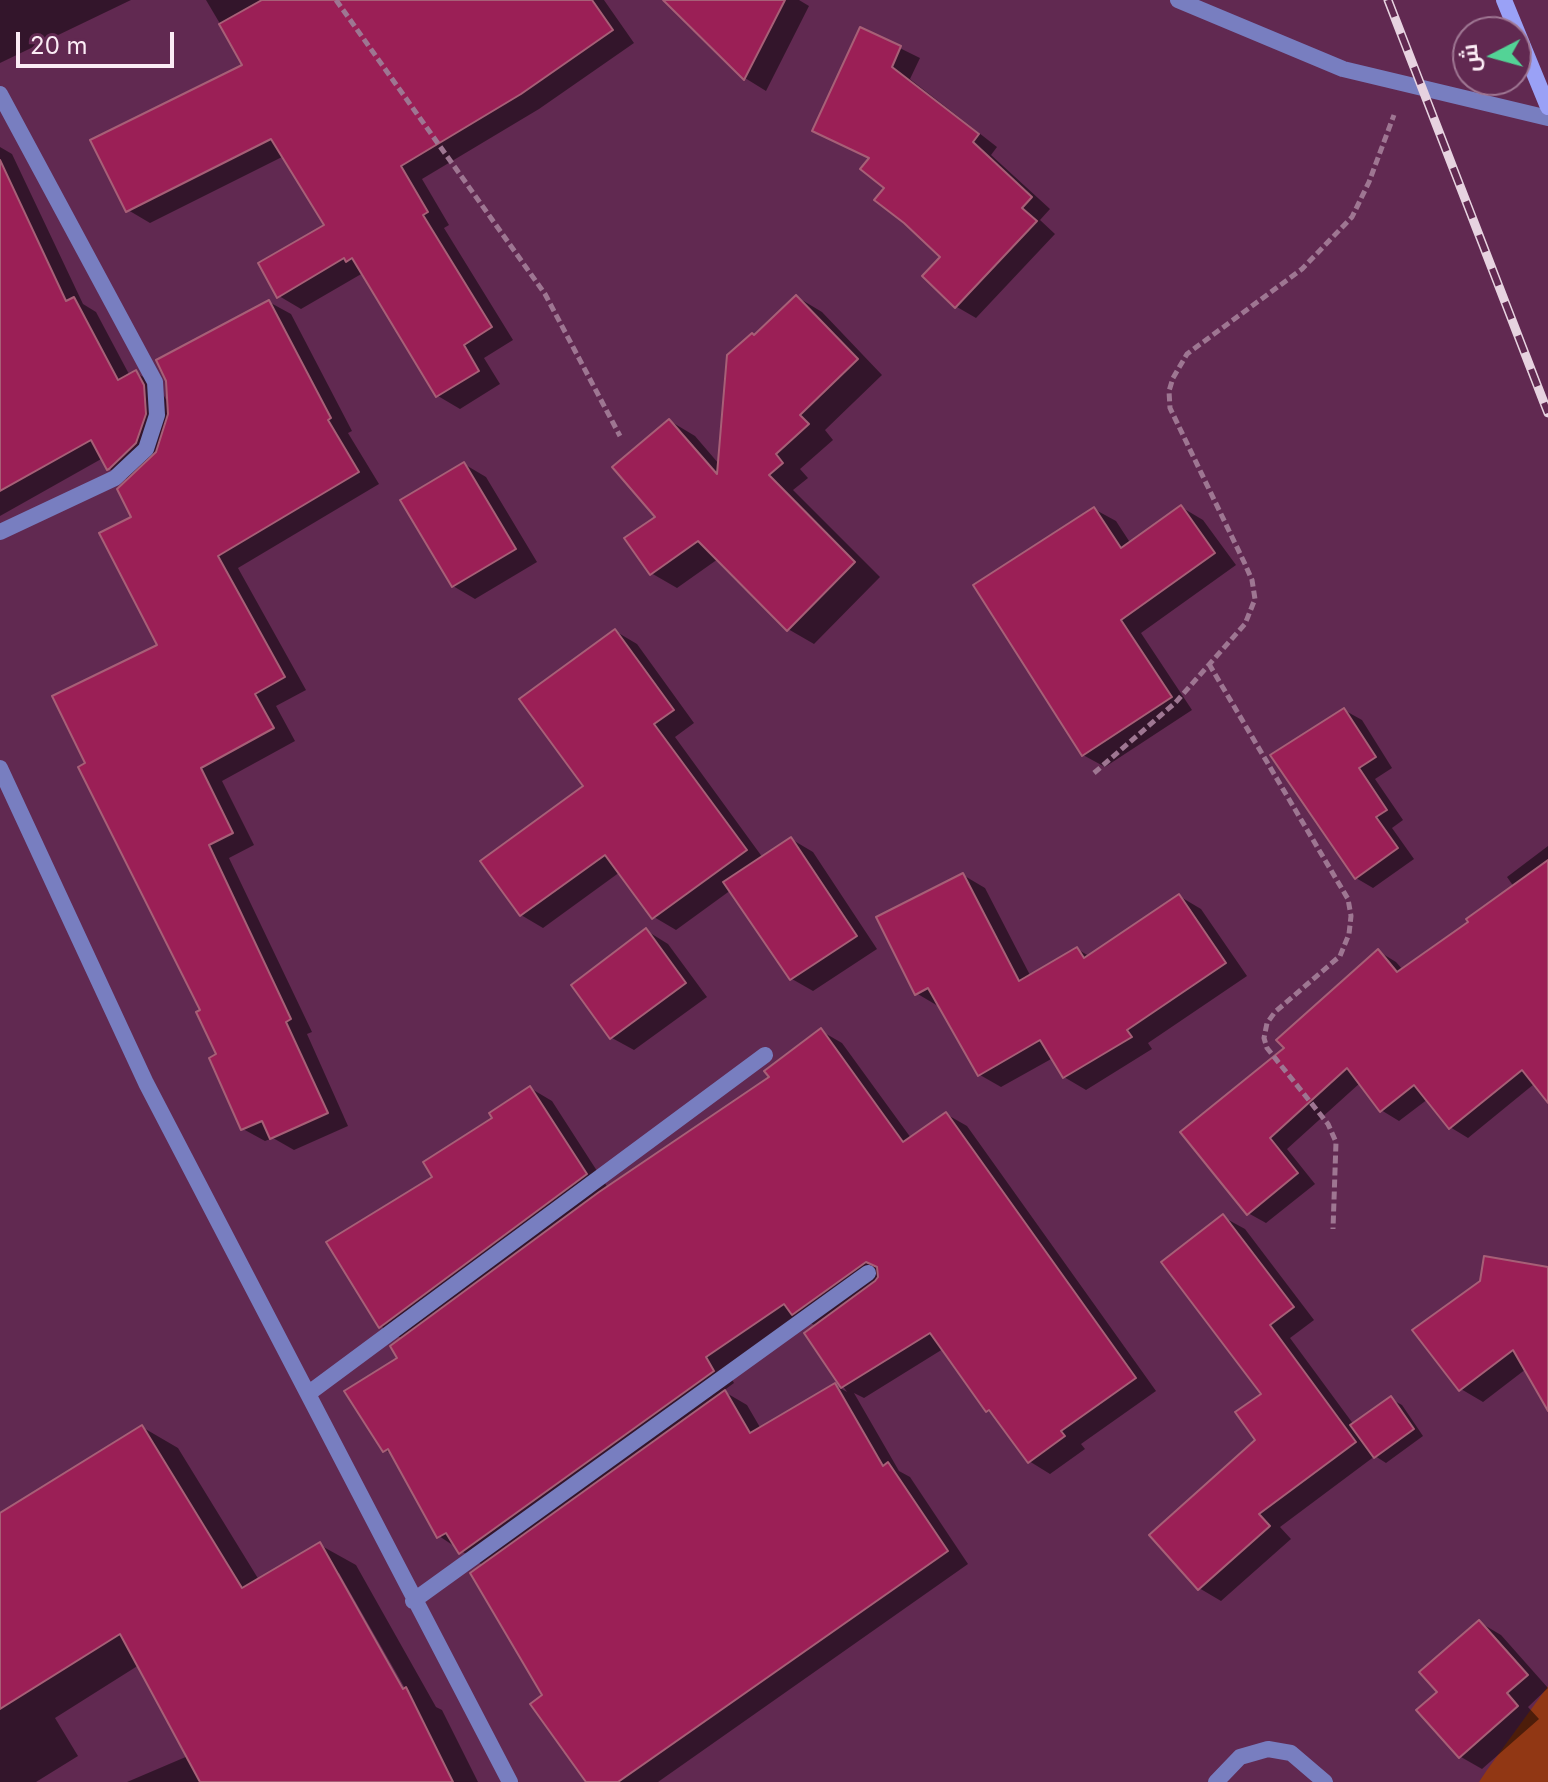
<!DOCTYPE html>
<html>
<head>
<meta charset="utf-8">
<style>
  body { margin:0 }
  #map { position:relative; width:1548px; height:1782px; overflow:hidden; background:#612951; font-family:Inter,Cairo,sans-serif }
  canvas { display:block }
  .north { position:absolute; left:1452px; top:16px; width:80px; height:80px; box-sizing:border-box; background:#612951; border:2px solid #9f7793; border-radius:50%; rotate:264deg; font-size:22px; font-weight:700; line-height:32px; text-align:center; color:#fbecf5 }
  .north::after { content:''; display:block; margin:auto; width:28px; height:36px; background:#53d396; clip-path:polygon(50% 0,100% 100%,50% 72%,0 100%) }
  .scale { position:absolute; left:16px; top:32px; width:158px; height:36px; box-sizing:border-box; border:4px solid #fbecf5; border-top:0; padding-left:10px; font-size:24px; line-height:28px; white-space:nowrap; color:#fbecf5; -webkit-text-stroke:6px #612951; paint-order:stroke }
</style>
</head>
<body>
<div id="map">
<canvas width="1548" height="1782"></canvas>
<div class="north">ش</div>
<div class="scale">20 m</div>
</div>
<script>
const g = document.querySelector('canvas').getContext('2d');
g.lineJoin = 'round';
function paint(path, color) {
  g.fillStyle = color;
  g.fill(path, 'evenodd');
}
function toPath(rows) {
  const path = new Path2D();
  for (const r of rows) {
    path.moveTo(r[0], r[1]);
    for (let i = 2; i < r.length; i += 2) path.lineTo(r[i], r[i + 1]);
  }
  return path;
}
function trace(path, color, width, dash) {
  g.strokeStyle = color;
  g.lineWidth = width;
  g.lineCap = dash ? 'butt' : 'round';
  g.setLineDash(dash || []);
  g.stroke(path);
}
const green = toPath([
  [1548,1686,1548,1782,1479,1782,1487,1770]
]);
const shadow = toPath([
  [0,0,131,0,0,63],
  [206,0,604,0,634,43,539,109,422,179,449,225,444,228,513,340,484,358,500,384,460,409,438,396,363,273,301,309,279,296,326,225,284,156,150,223,128,210,245,66],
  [699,0,799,0,809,6,766,91,745,78,687,22],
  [861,29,920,58,910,79,997,147,991,155,1050,209,1040,220,1055,234,976,318,957,307,925,276,943,257,887,187,870,159,814,130],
  [0,147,12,154,83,304,96,312,130,376,136,373,158,385,169,405,269,302,291,314,352,431,348,433,379,484,238,568,306,690,276,706,295,741,222,781,254,845,229,858,312,1032,307,1034,348,1126,294,1150,273,1138,265,1141,243,1129,203,1011,87,764,160,646,134,517,130,481,108,468,103,458,0,516],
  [797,297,822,312,882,375,825,430,833,440,800,469,808,478,793,490,880,577,814,644,788,629,718,559,677,588,651,573,670,421,695,436,719,464,755,337],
  [464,464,486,477,537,562,475,599,453,586],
  [1181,507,1203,520,1236,565,1141,633,1192,710,1105,767,1083,755,1094,509,1116,521,1131,544],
  [615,631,637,644,694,723,675,737,763,858,791,839,813,852,877,949,813,991,792,979,731,890,676,930,654,917,620,872,543,928,521,915,586,787],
  [1344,710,1362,720,1392,768,1375,779,1403,820,1392,828,1414,859,1373,888,1356,878],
  [1548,846,1548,1083,1539,1080,1468,1138,1450,1127,1428,1099,1399,1121,1381,1110,1360,1083,1287,1149,1315,1184,1266,1223,1248,1213,1287,1049,1378,951,1396,962,1403,970,1471,922,1514,887,1507,877],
  [963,875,985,888,1031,977,1077,949,1089,956,1179,896,1201,909,1247,976,1148,1043,1152,1049,1086,1090,1064,1077,1053,1058,1001,1087,980,1075,938,1006,916,993],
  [647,931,668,944,707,997,634,1050,612,1038,574,985],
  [821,1031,842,1043,911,1138,946,1114,967,1126,1156,1391,1081,1444,1085,1449,1050,1474,1029,1461,995,1415,987,1411,943,1349,864,1398,854,1393,899,1471,910,1477,968,1564,658,1782,588,1782,484,1566,439,1536,393,1455,385,1450,403,1339,380,1326,435,1177,495,1118,530,1088,552,1101,608,1188,771,1077],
  [801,1318,816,1326,807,1333,847,1392,835,1385,761,1429,747,1405,723,1391,734,1383,726,1369],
  [1223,1217,1245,1229,1314,1320,1290,1338,1354,1425,1391,1399,1402,1405,1423,1436,1386,1463,1375,1456,1280,1527,1291,1539,1221,1601,1199,1588,1258,1440,1263,1394],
  [1548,1269,1548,1407,1526,1369,1483,1402,1461,1389],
  [142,1427,178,1448,259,1580,320,1545,356,1565,436,1707,442,1710,478,1782,127,1782,188,1756,139,1665,55,1718,78,1756,36,1782,0,1782,0,1515],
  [335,1573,339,1573,410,1697,406,1699],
  [1479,1622,1501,1635,1548,1688,1528,1707,1539,1719,1482,1769,1461,1757]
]);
const building = toPath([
  [262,0,592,0,613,30,521,94,401,166,428,212,423,215,492,327,464,345,479,371,436,397,352,258,346,262,344,258,277,298,258,263,324,225,271,139,126,212,90,140,242,65,219,24,262,0],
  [663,0,785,0,744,80,663,0],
  [860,27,901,46,892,67,979,134,973,142,1032,197,1022,208,1037,221,955,308,922,276,940,257,904,223,874,200,884,188,860,169,869,158,812,131,860,27],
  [0,160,66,301,74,297,118,380,136,370,144,385,146,414,136,443,109,469,107,470,91,440,0,491,0,160],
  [796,295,858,359,800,415,809,424,776,454,783,463,769,475,855,562,787,631,698,541,650,575,624,538,655,517,612,467,669,419,717,474,727,355,752,333,754,335,796,295],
  [269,300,331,418,328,420,359,472,218,556,285,677,255,694,274,728,201,768,233,833,209,845,291,1019,286,1022,328,1113,270,1139,262,1121,241,1130,209,1058,216,1054,196,1012,200,1010,78,767,85,763,52,696,157,645,99,533,131,517,117,489,156,452,168,414,166,381,156,360,269,300],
  [464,462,516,549,452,587,400,500,464,462],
  [1181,505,1215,553,1121,620,1172,697,1082,756,973,585,1094,507,1121,548,1181,505],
  [615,629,674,710,654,724,747,850,652,919,605,855,520,916,480,861,583,786,519,699,615,629],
  [1344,708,1376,757,1359,768,1387,810,1376,817,1398,848,1355,879,1270,755,1344,708],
  [791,837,857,936,790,980,723,882,791,837],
  [1548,860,1548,1103,1522,1070,1449,1129,1414,1085,1380,1112,1347,1068,1270,1138,1298,1173,1247,1215,1180,1132,1284,1048,1276,1040,1378,949,1397,972,1468,922,1466,919,1548,860],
  [963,873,1019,981,1077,947,1084,958,1179,894,1226,963,1127,1030,1132,1037,1063,1078,1040,1040,978,1076,928,988,915,995,876,917,963,873],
  [646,928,686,983,610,1039,571,985,646,928],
  [821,1028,903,1142,946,1112,1136,1378,1061,1431,1065,1436,1028,1463,989,1410,986,1412,930,1333,841,1388,804,1333,875,1281,878,1277,877,1267,866,1262,792,1315,784,1304,706,1357,714,1371,459,1554,446,1533,437,1538,388,1449,383,1452,344,1391,397,1358,390,1346,599,1192,769,1077,764,1071,821,1028],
  [530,1086,587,1174,379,1328,326,1242,432,1177,423,1162,492,1118,489,1113,530,1086],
  [1223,1214,1294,1307,1270,1325,1356,1442,1259,1514,1270,1526,1198,1590,1149,1535,1255,1440,1235,1412,1261,1394,1161,1262,1223,1214],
  [1484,1256,1548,1267,1548,1411,1513,1350,1459,1391,1412,1330,1480,1281,1484,1256],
  [835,1383,883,1466,888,1462,948,1551,618,1782,586,1782,530,1704,542,1695,470,1573,725,1390,750,1433,835,1383],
  [1391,1396,1414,1429,1374,1458,1350,1425,1391,1396],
  [142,1425,242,1588,320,1542,403,1689,406,1687,453,1782,200,1782,120,1634,0,1709,0,1513,142,1425],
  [1479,1620,1528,1675,1507,1693,1518,1706,1459,1758,1416,1710,1437,1692,1419,1672,1479,1620]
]);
const path = toPath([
  [336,0,545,294,620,436],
  [1209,664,1348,899,1351,916,1349,934,1340,956,1275,1012,1267,1023,1264,1038,1267,1048,1328,1124,1336,1142,1333,1229],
  [1094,773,1175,703,1245,624,1255,599,1252,580,1245,564,1170,408,1169,391,1173,378,1187,354,1302,269,1352,217,1369,182,1394,115]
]);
const lane = toPath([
  [1216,1782,1240,1757,1268,1749,1291,1753,1325,1782]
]);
const street = toPath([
  [1178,0,1343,69,1548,118],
  [0,94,155,382,157,415,146,449,115,478,0,532],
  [0,768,146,1083,510,1782],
  [309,1393,765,1055],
  [413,1601,868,1273]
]);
const secondary = toPath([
  [1504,0,1548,107]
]);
const rail = toPath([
  [1388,0,1548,413]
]);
paint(green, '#913714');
paint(shadow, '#0007');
paint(building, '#9b1f56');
trace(building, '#a75f77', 2);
trace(path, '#9e7692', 5, [8, 4]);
trace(lane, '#787ec0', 16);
trace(street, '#787ec0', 16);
trace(secondary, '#9aa1f6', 16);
trace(rail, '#e7d3e0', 9);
trace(rail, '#612951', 6, [18]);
</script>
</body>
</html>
